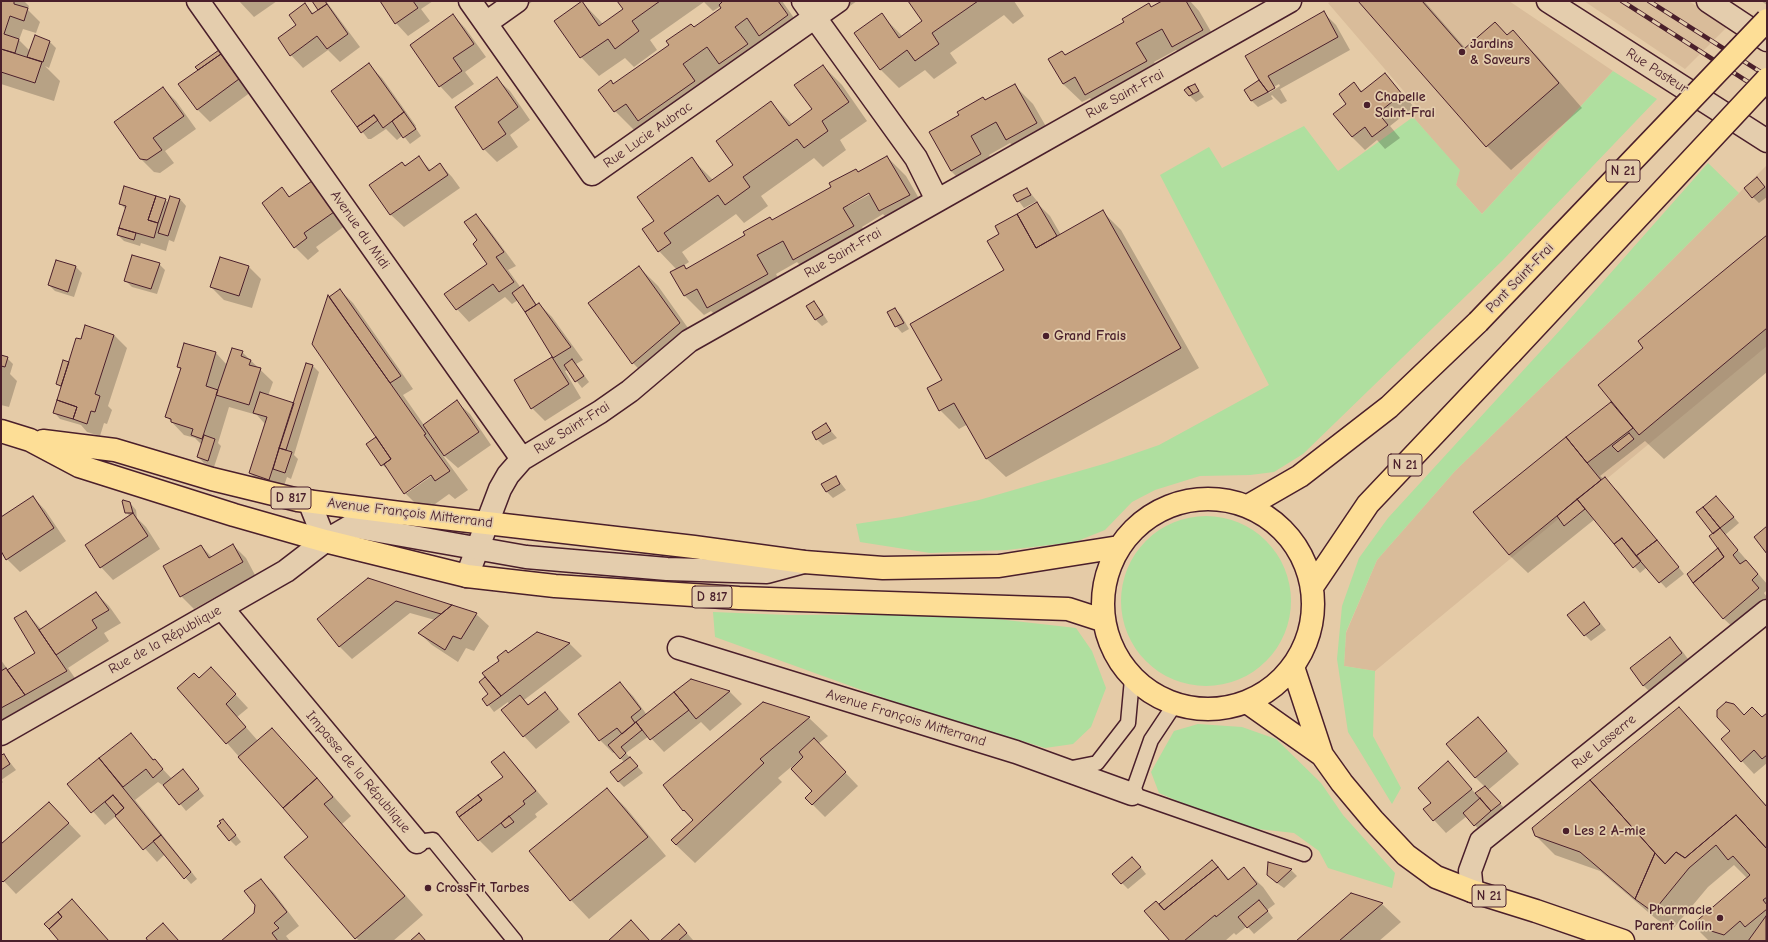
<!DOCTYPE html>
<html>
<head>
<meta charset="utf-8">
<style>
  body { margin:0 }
  #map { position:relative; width:1768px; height:942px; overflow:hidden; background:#e5cba7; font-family:"Comic Neue",sans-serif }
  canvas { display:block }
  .frame { position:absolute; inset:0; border:2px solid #4a1f2b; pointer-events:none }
</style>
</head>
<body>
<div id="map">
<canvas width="1768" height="942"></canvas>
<div class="frame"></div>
</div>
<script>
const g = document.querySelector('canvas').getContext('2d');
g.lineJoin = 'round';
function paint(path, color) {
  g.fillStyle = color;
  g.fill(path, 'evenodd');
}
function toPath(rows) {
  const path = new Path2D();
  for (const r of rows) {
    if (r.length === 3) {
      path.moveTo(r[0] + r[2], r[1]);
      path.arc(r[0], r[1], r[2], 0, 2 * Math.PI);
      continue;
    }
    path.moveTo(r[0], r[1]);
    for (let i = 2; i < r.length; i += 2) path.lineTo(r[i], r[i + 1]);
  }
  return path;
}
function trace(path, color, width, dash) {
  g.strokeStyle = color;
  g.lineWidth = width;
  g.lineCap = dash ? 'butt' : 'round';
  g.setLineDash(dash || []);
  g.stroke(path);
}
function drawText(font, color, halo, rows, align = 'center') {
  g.font = font + ' "Comic Neue",sans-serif';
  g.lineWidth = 3.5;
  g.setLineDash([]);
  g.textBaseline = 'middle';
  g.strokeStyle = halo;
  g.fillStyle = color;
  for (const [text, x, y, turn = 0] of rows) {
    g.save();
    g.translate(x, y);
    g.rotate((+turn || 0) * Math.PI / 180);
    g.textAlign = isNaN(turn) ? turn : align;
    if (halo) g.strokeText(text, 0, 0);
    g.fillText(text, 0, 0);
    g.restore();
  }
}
const built = toPath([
  [1332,1,1509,1,1613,71,1482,214,1456,185,1459,170,1413,117,1420,110,1328,3],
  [1584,1,1689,1,1727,27,1685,69],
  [1767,165,1767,346,1375,671,1344,666,1346,633,1377,560,1455,471,1639,293]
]);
const green = toPath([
  [1613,71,1657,99,1503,260,1303,454,1274,472,1250,475,1200,476,1155,490,1132,502,1105,530,1075,542,1007,550,930,553,860,542,856,524,902,517,979,500,1107,463,1159,445,1269,385,1160,175,1209,147,1222,168,1304,126,1338,171,1413,117,1460,170,1456,185,1482,214],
  [1708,163,1739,193,1639,293,1455,471,1377,560,1346,632,1344,666,1375,671,1373,736,1401,788,1392,804,1348,732,1337,659,1342,606,1359,558,1388,518,1562,328],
  [1206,601,85],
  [713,612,788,615,962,615,1076,628,1092,651,1106,688,1091,727,1073,744,1045,748,895,702,715,637],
  [1198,724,1242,727,1276,739,1321,783,1343,815,1395,873,1392,888,1328,868,1319,851,1294,833,1249,828,1189,806,1159,793,1151,772,1174,731]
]);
const shadow = toPath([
  [1,1,24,1,29,6,28,10,40,22,36,33,23,29,19,40,30,51,50,42,56,48,49,68,45,66,60,81,54,101,1,84],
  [239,1,277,1,254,17],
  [313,1,326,1,360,47,340,62,328,50,303,68,291,55,305,5,314,14,320,10],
  [381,1,433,1,421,9,430,21,408,36,396,23],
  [514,1,533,1,522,9],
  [618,1,782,1,806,35,779,54,763,39,753,46,766,63,739,82,723,67,701,83,713,100,658,139,643,124,634,130,615,111,600,90,611,82,614,85,723,8,721,6,713,11,704,2,650,40,657,50,634,67,625,58,599,76,581,57,582,2,603,24,624,9],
  [835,1,857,1,844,10],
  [909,1,1014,1,1024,16,1013,24,1004,15,950,53,957,63,934,79,925,70,899,88,880,69,882,15,902,36,924,21],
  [1164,1,1190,1,1199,11,1221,49,1191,65,1176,50,1154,62,1165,80,1105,113,1090,98,1082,102,1063,84,1065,56],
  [1359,1,1424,1,1466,49,1495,23,1508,36,1513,32,1537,56,1582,108,1511,170,1487,146],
  [1761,1,1767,1,1767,5],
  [1324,13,1336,25,1350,50,1280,89,1287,101,1281,104,1272,95,1271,96,1273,99,1258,107,1252,101,1245,90,1260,81],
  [1279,84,1280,86,1269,93,1269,90],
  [453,15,465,28,486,57,465,72,474,84,452,99,440,86],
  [219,52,251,92,210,122,197,109,199,70,197,67],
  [369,65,382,78,416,126,415,127,421,136,410,144,403,135,397,140,386,129,371,139,368,139,332,91],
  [823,66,842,85,867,121,840,140,846,150,823,167,814,158,761,196,768,206,744,223,736,214,682,252,689,262,683,266,687,269,887,157,906,176,928,214,898,230,883,214,862,227,872,245,813,278,797,262,776,274,786,293,727,326,711,311,704,315,685,296,672,273,677,270,659,251,656,221,692,159,713,180,734,165,771,103,792,124,813,109],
  [873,190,874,192,848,206,848,204],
  [1385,74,1414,107,1390,126,1400,138,1385,149,1377,140,1365,150,1352,137,1335,114,1347,104,1354,84,1363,92],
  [497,79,510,91,530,120,510,135,518,147,497,162,484,149,456,108],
  [1014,85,1033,104,1055,142,1026,158,1010,143,989,155,999,173,970,190,951,171,930,132],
  [1195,85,1204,97,1196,102,1190,96],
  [163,88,176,101,196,129,165,151,174,163,160,173,154,172,141,159],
  [418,158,431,170,440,164,452,177,460,188,404,227,391,215,370,185],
  [1757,179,1767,189,1767,197,1759,203,1753,197],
  [282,189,291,198,325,195,346,225,316,247,319,251,308,260,295,247],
  [1027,189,1037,201,1024,208,1015,196],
  [180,199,186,206,174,242,169,240,166,251,141,243,140,246,124,241,118,235,126,210,120,203,165,200,169,203],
  [1037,203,1050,216,1061,235,1102,211,1121,230,1199,368,1006,477,987,459,968,424,959,429,940,410,928,389,943,380,1005,271,1000,234],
  [476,215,488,228,516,266,508,270,521,288,522,287,529,293,537,305,539,304,552,317,583,360,576,364,589,382,582,388,568,370,565,371,581,398,545,421,532,408,515,381,553,357,518,300,512,304,505,297,469,322,457,309,488,264,478,241],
  [1767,236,1767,372,1664,459,1645,441,1600,476,1618,491,1684,574,1666,588,1647,567,1640,573,1595,519,1528,573,1509,555,1616,407,1645,348],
  [159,264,165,270,157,294,132,287,126,281],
  [248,266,261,279,252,308,224,300,211,287],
  [76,267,82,273,74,297,55,291,49,285],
  [639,267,658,286,698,342,651,382,633,363],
  [340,290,353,303,413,389,403,395,424,425,457,402,470,414,491,445,458,468,441,453,468,490,455,499,449,494,424,512,405,493,389,470,382,465,379,442,329,298],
  [434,471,436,473,407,493,407,490],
  [814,302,820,309,828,322,822,326,816,320,808,306],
  [895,309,901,315,909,329,902,333,896,326],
  [114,335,127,348,108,406,112,410,107,424,104,423,100,436,87,432,81,425,60,419,54,412,62,388,57,383,81,340],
  [185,344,216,353,227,365,242,352,273,382,268,396,294,404,313,366,319,372,294,455,298,459,291,479,287,477,282,492,263,486,250,473,265,424,257,415,229,407,218,443,221,446,214,467,204,463,198,457,202,445,195,438,184,435,167,417,181,370,178,366],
  [1,356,7,358,13,364,10,374,17,381,9,407,1,405],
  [826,425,837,438,823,445,817,439],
  [836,477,846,490,833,498,827,492],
  [33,497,45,510,66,541,20,572,7,559,1,550,1,518],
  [1716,497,1739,523,1725,535,1767,584,1767,590,1764,593,1767,597,1767,605,1737,631,1724,619,1688,575,1719,549,1714,534],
  [130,503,136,510,137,518,146,527,160,549,113,580,101,567,130,516,126,512],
  [233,545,246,558,255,575,194,609,181,596,201,546,212,557],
  [368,579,476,614,489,626,474,651,466,648,458,662,432,645,419,633,435,620,410,613,352,659,339,646],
  [96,593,109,606,121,623,104,633,109,641,68,668,79,684,1,728,1,660,8,670,36,653,26,612,42,630],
  [1584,603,1606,630,1591,641,1585,635],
  [537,633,570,644,582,656,524,700,530,706,545,693,570,722,536,749,524,736,508,702,494,712,484,699,490,694,489,682,508,654],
  [1670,639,1682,651,1694,667,1656,698,1643,685],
  [211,668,248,708,237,717,258,741,272,729,285,742,351,816,342,824,423,915,393,941,359,941,286,858,309,837,227,743,199,679],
  [691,680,730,692,742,704,710,731,701,722,664,752,649,736,626,753,643,773,624,787,618,781,624,762,615,752,613,753,600,740,579,714,620,683,633,696,647,715],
  [1679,709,1703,733,1767,806,1767,941,1709,941,1693,925,1748,879,1734,865,1708,887,1672,930,1655,918,1600,871,1555,855,1536,836,1533,828],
  [1744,715,1763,718,1767,715,1767,763,1754,774,1742,761,1731,731],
  [809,718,828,736,818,744,858,786,825,817,806,798,813,791,791,767,778,778,782,782,695,863,676,845,693,820,684,811,665,785],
  [1478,718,1519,764,1488,790,1506,810,1481,832,1467,816,1446,833,1434,820,1432,803,1448,762,1476,794,1485,787,1475,777],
  [130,734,172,779,189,776,204,796,186,811,168,789,158,782,135,800,197,879,191,884,165,854,157,862,116,816,105,825,69,784],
  [504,753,516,766,548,804,535,814,537,817,492,853,479,840,504,777],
  [4,755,16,770,1,780,3,782,1,784,1,757],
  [607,789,626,808,666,856,589,919,571,900],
  [62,816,81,836,16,894,1,878,1,845],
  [229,826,241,842,236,846,230,840],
  [1212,861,1230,880,1244,869,1263,887,1275,904,1267,910,1273,918,1254,934,1247,926,1236,935,1234,933,1225,941,1171,941,1159,905],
  [1269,863,1291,870,1297,876,1284,888,1274,881],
  [1138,864,1146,874,1128,889,1122,883],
  [261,880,274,893,299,926,286,936,290,941,223,941,255,914],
  [1382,904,1401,922,1379,941,1297,941],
  [686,932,693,940,691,941,662,941]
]);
const building = toPath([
  [1,1,14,1,14,4,28,8,24,21,10,16,4,34,19,39,15,53,1,49,1,1],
  [312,1,325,1,327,4,318,10,312,1],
  [380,1,413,1,418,8,395,24,380,1],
  [582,1,599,26,623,9,617,1,660,1,632,21,639,31,615,49,608,39,580,58,554,21,582,1],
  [723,1,778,1,788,15,759,36,747,18,735,27,748,44,719,64,707,47,683,64,695,81,638,121,626,104,614,112,598,90,611,80,613,84,669,45,666,41,691,24,694,27,721,8,719,5,723,1],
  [908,1,978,1,932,33,939,44,915,61,907,50,880,70,854,33,882,13,899,38,922,21,908,1],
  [1162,1,1186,1,1203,30,1172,47,1162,29,1136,43,1147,61,1085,95,1075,77,1063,84,1048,59,1062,51,1065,55,1124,22,1122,19,1149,3,1151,7,1162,1],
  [1358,1,1422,1,1464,49,1495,22,1507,35,1513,30,1559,83,1486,147,1358,1],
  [305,3,312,14,327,4,348,34,327,49,317,36,290,56,278,38,296,25,289,15,305,3],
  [1324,11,1338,37,1268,76,1275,88,1268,92,1259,80,1245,56,1324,11],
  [453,14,474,44,453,58,462,71,439,87,410,45,453,14],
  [35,35,50,41,43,62,27,57,35,35],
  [1,49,42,62,35,83,1,72,1,49],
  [219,50,221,54,198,70,195,67,219,50],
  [221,54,239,79,197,110,178,84,221,54],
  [369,63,404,112,383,128,374,115,357,127,331,91,369,63],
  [823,65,849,102,822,121,828,131,804,148,797,139,743,177,750,187,725,205,718,195,664,233,671,243,658,252,642,229,654,221,637,197,692,157,709,182,733,165,716,141,771,101,789,126,812,109,794,85,823,65],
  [1385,73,1402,94,1378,113,1388,125,1372,137,1365,127,1352,137,1333,114,1346,104,1339,94,1354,82,1361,92,1385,73],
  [497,77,518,107,498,122,506,134,483,150,455,107,497,77],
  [1259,80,1268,92,1251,101,1244,90,1259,80],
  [1015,84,1037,123,1006,140,996,122,971,136,981,154,951,171,929,132,959,115,957,112,983,97,985,100,1015,84],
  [1195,84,1199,91,1193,94,1188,87,1195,84],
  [163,87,184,116,153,138,162,150,147,160,140,159,114,122,163,87],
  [1188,87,1193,94,1189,96,1184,90,1188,87],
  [404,112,416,129,403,138,392,121,404,112],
  [374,115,378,120,361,133,357,127,374,115],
  [419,156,429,171,440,163,448,175,390,215,369,185,402,162,405,166,419,156],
  [887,156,910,195,879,211,869,193,843,208,854,226,793,260,783,241,757,255,768,274,707,308,697,289,684,296,670,272,684,265,686,269,745,235,743,232,770,217,772,220,831,187,829,183,856,169,858,172,887,156],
  [1757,177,1765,187,1752,198,1744,188,1757,177],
  [312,181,334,212,304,233,307,238,294,248,262,203,282,187,289,197,312,181],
  [124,186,156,196,148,220,158,223,154,238,119,228,126,206,119,204,124,186],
  [1027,188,1031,195,1017,202,1013,195,1027,188],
  [156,196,166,199,158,223,148,220,156,196],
  [170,196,180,199,168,236,158,233,170,196],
  [1037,202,1057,236,1036,248,1017,214,1037,202],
  [1103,210,1181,348,986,459,954,403,939,411,927,388,942,380,910,324,1004,270,987,241,999,234,995,226,1017,214,1036,248,1103,210],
  [476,214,504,252,496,257,514,282,499,292,493,284,456,310,444,294,487,264,473,244,477,240,464,222,476,214],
  [119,228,136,233,134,240,117,235,119,228],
  [1767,235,1767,328,1639,435,1598,385,1643,348,1638,341,1767,235],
  [132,255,160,263,151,289,124,281,132,255],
  [220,257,249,266,239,296,210,287,220,257],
  [56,260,76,266,68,292,48,285,56,260],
  [639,266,680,323,632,364,588,303,639,266],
  [523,285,536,305,525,312,512,293,523,285],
  [340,289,401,376,390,383,329,297,340,289],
  [328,295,426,434,424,435,450,471,435,481,431,475,404,494,384,464,391,459,312,344,328,295],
  [814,301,823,315,815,320,806,306,814,301],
  [539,303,571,347,553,358,525,312,539,303],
  [895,308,904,323,895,327,887,312,895,308],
  [85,325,114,335,95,394,100,396,95,412,91,411,87,424,73,419,77,407,57,400,76,338,81,339,85,325],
  [184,343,216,352,206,386,218,390,202,439,191,435,193,429,171,422,171,419,165,417,181,368,177,367,184,343],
  [232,348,243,351,241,356,251,360,249,365,261,368,249,405,216,395,232,348],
  [1,355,8,357,5,367,1,366,1,355],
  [552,357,569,384,531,409,514,380,552,357],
  [572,359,584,376,575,382,564,365,572,359],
  [63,360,69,362,61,386,56,384,63,360],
  [306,363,313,365,286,450,279,448,306,363],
  [260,392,294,403,269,480,249,473,267,417,253,413,260,392],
  [57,400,77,407,73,419,53,413,57,400],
  [457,400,479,432,444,456,423,425,457,400],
  [1611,402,1633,428,1587,463,1566,437,1611,402],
  [826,423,831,431,816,440,812,432,826,423],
  [1629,433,1634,439,1618,452,1612,446,1629,433],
  [204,435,215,439,208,461,197,457,204,435],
  [376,437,391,459,381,466,366,444,376,437],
  [1566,437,1601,480,1509,555,1473,512,1566,437],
  [279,448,292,452,285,473,273,469,279,448],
  [836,476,840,484,826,492,821,484,836,476],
  [1605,477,1657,540,1636,556,1622,538,1614,544,1577,499,1605,477],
  [33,496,54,528,6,560,1,551,1,517,33,496],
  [1716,496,1734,517,1720,528,1703,507,1716,496],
  [1577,499,1585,509,1564,526,1557,516,1577,499],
  [123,500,130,502,133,513,125,513,122,501,123,500],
  [1703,507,1720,528,1713,534,1696,512,1703,507],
  [133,513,148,536,100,568,85,545,133,513],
  [1767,526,1767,554,1754,537,1767,526],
  [1720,528,1738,550,1733,555,1740,564,1746,560,1758,574,1752,580,1759,588,1723,619,1693,583,1724,557,1709,536,1720,528],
  [1622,538,1641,561,1633,568,1614,544,1622,538],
  [1657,540,1679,567,1659,583,1636,556,1657,540],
  [233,544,243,562,180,597,163,566,201,545,209,558,233,544],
  [1718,548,1724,557,1693,583,1687,574,1718,548],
  [368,578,452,605,441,614,396,601,339,647,317,619,368,578],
  [96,592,109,610,92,620,97,628,56,655,39,630,96,592],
  [1584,602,1600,624,1584,636,1567,615,1584,602],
  [452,605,477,613,461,639,453,636,445,650,418,633,452,605],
  [26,611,67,671,25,695,7,670,35,653,14,618,26,611],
  [537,632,570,643,501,696,482,673,499,661,497,657,506,650,508,653,537,632],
  [1670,637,1682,653,1643,686,1630,668,1670,637],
  [211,667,236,694,226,704,246,727,226,744,177,688,194,673,199,678,211,667],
  [6,668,25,695,1,708,1,671,6,668],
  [485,677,501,696,487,706,482,699,488,694,479,682,485,677],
  [691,679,730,691,696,719,674,692,691,679],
  [620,682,641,709,631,717,635,723,622,734,617,728,599,741,578,714,620,682],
  [545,692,558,709,523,737,501,710,520,695,528,705,545,692],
  [674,692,689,710,650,740,636,722,674,692],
  [763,702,810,717,760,759,764,763,676,845,671,840,693,820,684,810,683,811,663,785,763,702],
  [1726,702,1734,704,1744,715,1752,707,1762,717,1767,713,1767,755,1762,759,1754,750,1741,762,1721,739,1730,731,1717,717,1717,710,1726,702],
  [1679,707,1767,807,1767,849,1736,815,1685,858,1676,852,1665,864,1590,780,1679,707],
  [1478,717,1507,751,1475,778,1446,744,1478,717],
  [636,722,642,730,621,747,626,753,620,759,608,745,636,722],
  [272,728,317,778,283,808,238,757,272,728],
  [131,733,153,760,155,759,163,769,153,778,146,769,123,787,99,758,131,733],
  [814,738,846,772,812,805,805,798,812,791,791,769,803,757,799,752,814,738],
  [504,752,536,791,523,801,525,804,478,841,459,817,482,800,478,795,503,777,491,762,504,752],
  [4,754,10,764,1,770,1,755,4,754],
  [630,757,638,766,618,782,610,772,630,757],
  [99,758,161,835,143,850,115,816,124,808,113,795,91,813,67,784,99,758],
  [1448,761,1472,789,1433,821,1423,809,1431,803,1418,788,1448,761],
  [183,769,199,789,179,805,163,785,183,769],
  [317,778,333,797,324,804,405,896,355,939,284,857,308,837,283,808,317,778],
  [1590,780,1655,853,1635,899,1580,852,1535,836,1532,828,1590,780],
  [1485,786,1501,803,1491,811,1475,793,1485,786],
  [607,788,648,837,570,901,529,851,607,788],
  [113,795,124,808,116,815,105,802,113,795],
  [478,795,482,800,459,817,456,812,478,795],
  [1480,798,1491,811,1474,826,1463,813,1480,798],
  [49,802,69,823,3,882,1,880,1,844,49,802],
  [1736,815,1767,849,1767,897,1763,900,1767,905,1767,909,1745,927,1740,921,1724,935,1692,925,1750,875,1733,856,1728,860,1716,845,1689,868,1653,912,1635,899,1655,853,1665,864,1676,852,1685,858,1736,815],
  [509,816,514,822,505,828,501,823,509,816],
  [223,819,236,835,229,841,217,826,221,823,219,821,223,819],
  [161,835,191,872,184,879,153,841,161,835],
  [1132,857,1141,867,1121,884,1112,874,1132,857],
  [1212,860,1218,867,1164,910,1159,904,1212,860],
  [1268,862,1292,869,1277,883,1267,875,1268,862],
  [1218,867,1228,880,1244,867,1257,884,1216,917,1215,915,1184,941,1170,941,1144,911,1156,901,1164,910,1218,867],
  [261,879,287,912,274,923,279,928,272,933,278,941,221,941,254,913,255,905,244,891,261,879],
  [1351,893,1383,903,1339,941,1296,941,1351,893],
  [72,899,109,941,59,941,49,929,62,917,58,912,72,899],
  [1259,900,1268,911,1247,928,1238,917,1259,900],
  [58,912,62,917,49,929,44,924,58,912],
  [1766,916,1766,941,1748,941,1766,916],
  [631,920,650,941,608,941,631,920],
  [163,923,179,941,148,941,146,938,163,923],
  [679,924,687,933,678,941,660,941,679,924],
  [419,933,426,941,410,941,419,933]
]);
const service = toPath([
  [1175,704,1151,740,1132,794,1304,854],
  [1067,769,1097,763,1128,723,1132,679],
  [417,842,433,840,515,941]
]);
const minor = toPath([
  [198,1,522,459],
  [470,1,592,174,838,1],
  [803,1,916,158,937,200],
  [1548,1,1767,141],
  [486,23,517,1],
  [467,576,500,489,508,475,522,459,600,412,630,391,689,341,1290,1],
  [222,608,417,842],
  [679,648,1016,752,1132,794],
  [1472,891,1470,871,1481,841,1767,611]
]);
const tertiary = toPath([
  [1708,1,1767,40],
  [309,501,325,541],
  [1,734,286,571,325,541,351,526,526,557,667,569,767,572,804,562]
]);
const primary = toPath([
  [1,431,30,440,79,466,234,515,325,541,467,576,555,586,739,598,1068,609,1102,620],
  [43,441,115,450,212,479,298,500,400,513,694,547,804,562,883,568,999,566,1119,547],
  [1208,604,105],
  [1248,506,1300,476,1389,407,1478,322],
  [1312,587,1368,504,1511,353],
  [1293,667,1322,755],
  [1247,702,1322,755,1342,783,1373,820,1406,855,1436,877,1472,891,1536,911,1623,941]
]);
const rail = toPath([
  [1622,1,1767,94],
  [1649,1,1767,76]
]);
const primaryBridge = toPath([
  [1478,322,1767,20],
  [1511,353,1767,79]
]);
const markers = [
  [1462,52,4,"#4a1f2b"],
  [1367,105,4,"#4a1f2b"],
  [1046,336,4,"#4a1f2b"],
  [1566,831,4,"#4a1f2b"],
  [428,888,4,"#4a1f2b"],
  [1720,918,4,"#4a1f2b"]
];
const shields = [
  [1623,171,34],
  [1405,465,34],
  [291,498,40],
  [712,597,40],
  [1489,896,34]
];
const shieldNames = [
  ["N 21",1623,171],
  ["N 21",1405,465],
  ["D 817",291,498],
  ["D 817",712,597],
  ["N 21",1489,896]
];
const poiNames = [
  ["Jardins",1470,44],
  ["& Saveurs",1470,60],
  ["Chapelle",1375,97],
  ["Saint-Frai",1375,113],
  ["Grand Frais",1054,336],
  ["Les 2 A-mie",1574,831],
  ["CrossFit Tarbes",436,888],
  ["Pharmacie",1712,910,"right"],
  ["Parent Collin",1712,926,"right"]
];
const streetNames = [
  ["Rue Pasteur",1657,71,33],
  ["Rue Saint-Frai",1125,94,-29],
  ["Rue Lucie Aubrac",648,135,-35],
  ["Avenue du Midi",360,230,55],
  ["Rue Saint-Frai",843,253,-30],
  ["Pont Saint-Frai",1520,278,-46],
  ["Rue Saint-Frai",572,428,-32],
  ["Avenue François Mitterrand",410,513,7],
  ["Rue de la République",165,640,-29],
  ["Avenue François Mitterrand",906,718,17],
  ["Rue Lasserre",1604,742,-39],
  ["Impasse de la République",358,772,50]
];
paint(built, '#d9bc9a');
paint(green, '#afdf9f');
paint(shadow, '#0003');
paint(building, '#c7a482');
trace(building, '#4a1f2b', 1);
trace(service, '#4a1f2b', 17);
trace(minor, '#4a1f2b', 25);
trace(tertiary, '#4a1f2b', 25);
trace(primary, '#4a1f2b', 25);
trace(service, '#e4cdad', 14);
trace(minor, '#e4cdad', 22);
trace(tertiary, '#e4cdad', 22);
trace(primary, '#fdde96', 22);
trace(rail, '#4a1f2b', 4.5);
trace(rail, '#e4cdad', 3, [9]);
trace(primaryBridge, '#4a1f2b', 25, []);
trace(primaryBridge, '#fdde96', 22);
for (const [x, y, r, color] of markers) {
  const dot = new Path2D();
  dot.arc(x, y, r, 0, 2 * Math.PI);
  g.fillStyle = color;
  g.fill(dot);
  trace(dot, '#e4cdad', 1.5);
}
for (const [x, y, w] of shields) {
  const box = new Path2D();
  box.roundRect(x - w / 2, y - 11, w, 22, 3);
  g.fillStyle = '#e4cdad';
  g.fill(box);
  trace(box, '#4a1f2b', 1);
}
drawText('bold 13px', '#4a1f2b', null, shieldNames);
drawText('bold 14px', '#4a1f2b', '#e4cdad', poiNames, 'left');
drawText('14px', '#4a1f2b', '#e4cdad', streetNames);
</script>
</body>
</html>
